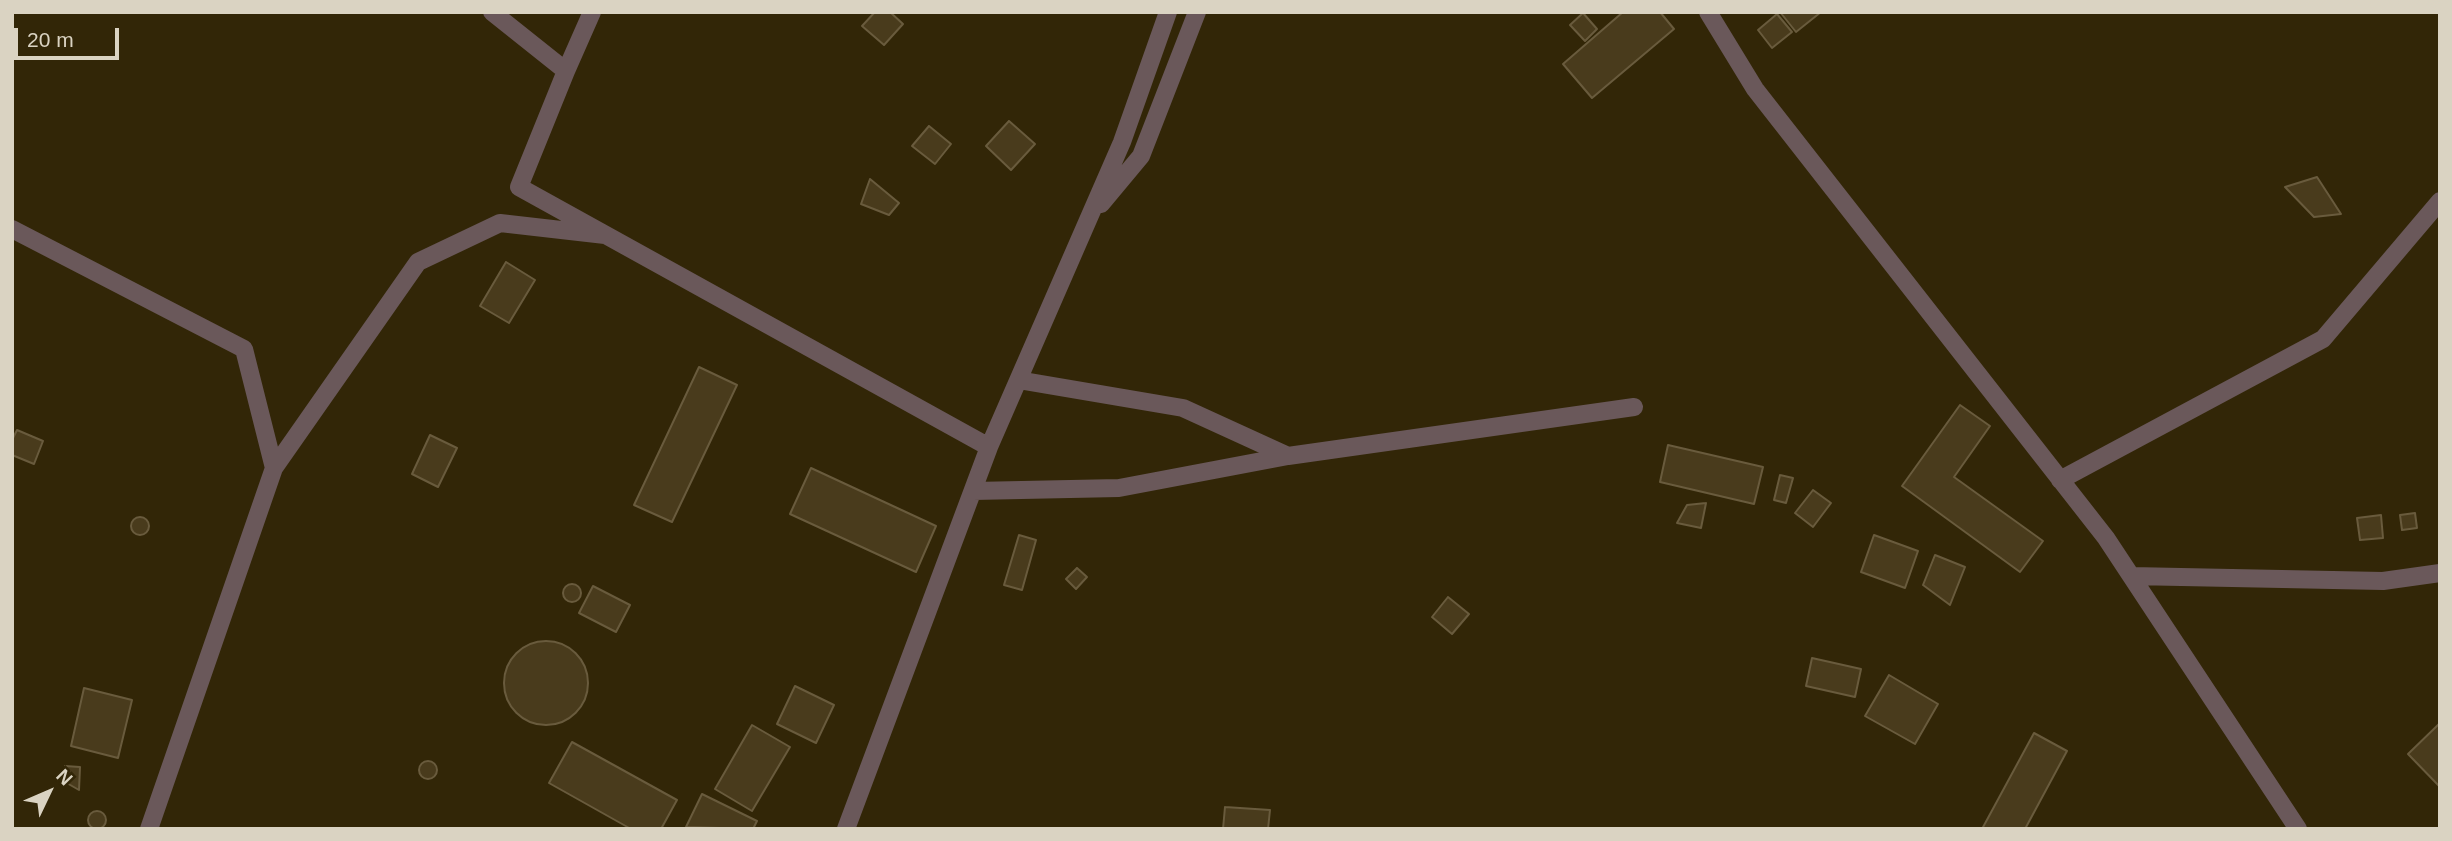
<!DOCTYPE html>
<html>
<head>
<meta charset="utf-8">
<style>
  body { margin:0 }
  #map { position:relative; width:2452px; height:841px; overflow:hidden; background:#322607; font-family:Arial,sans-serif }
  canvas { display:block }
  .frame { position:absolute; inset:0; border:14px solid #dad3c2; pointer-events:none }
  .north { position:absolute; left:14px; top:757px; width:70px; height:70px; -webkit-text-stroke:5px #322607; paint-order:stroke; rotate:46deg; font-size:19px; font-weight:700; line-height:28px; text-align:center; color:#dad3c2 }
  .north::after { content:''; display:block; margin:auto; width:24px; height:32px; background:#dad3c2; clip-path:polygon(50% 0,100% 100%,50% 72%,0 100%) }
  .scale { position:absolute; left:14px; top:28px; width:105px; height:32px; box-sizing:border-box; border:4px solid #dad3c2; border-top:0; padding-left:9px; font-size:21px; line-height:24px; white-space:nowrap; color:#dad3c2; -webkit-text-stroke:5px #322607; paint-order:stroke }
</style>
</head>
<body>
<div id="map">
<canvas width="2452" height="841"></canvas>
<div class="frame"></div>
<div class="north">N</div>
<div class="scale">20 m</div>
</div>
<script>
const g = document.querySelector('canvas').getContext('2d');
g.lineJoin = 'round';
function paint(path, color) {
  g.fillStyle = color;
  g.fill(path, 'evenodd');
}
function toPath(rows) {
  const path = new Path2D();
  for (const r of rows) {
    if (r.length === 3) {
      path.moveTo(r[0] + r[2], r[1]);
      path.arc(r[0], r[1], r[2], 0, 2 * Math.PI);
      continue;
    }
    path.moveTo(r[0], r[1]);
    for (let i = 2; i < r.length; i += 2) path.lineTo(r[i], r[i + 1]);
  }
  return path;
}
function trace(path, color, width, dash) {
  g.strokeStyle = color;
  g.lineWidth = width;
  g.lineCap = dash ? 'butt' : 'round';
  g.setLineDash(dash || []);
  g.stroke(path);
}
const building = toPath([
  [875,12,890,12,903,24,884,45,862,26,875,12],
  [1623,12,1660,12,1674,29,1592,98,1563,64,1623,12],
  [1780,12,1821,12,1796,32,1780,12],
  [1583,13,1597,29,1585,41,1570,25,1583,13],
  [1777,14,1792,32,1772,48,1758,30,1777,14],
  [1009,121,1035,144,1011,170,986,146,1009,121],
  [929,126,951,144,935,164,912,146,929,126],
  [2317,177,2341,214,2314,217,2285,187,2317,177],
  [870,179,899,203,889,215,861,204,870,179],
  [506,262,535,280,509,323,480,306,506,262],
  [699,367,737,385,672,522,634,505,699,367],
  [1960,405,1990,426,1954,477,2043,541,2020,572,1902,486,1960,405],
  [17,430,43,441,34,464,12,455,12,440,17,430],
  [430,435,457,448,438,487,412,474,430,435],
  [1668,445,1763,467,1754,504,1660,482,1668,445],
  [811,468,936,526,916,572,790,514,811,468],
  [1780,475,1793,478,1786,503,1774,500,1780,475],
  [1813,490,1831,503,1813,527,1795,513,1813,490],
  [1706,503,1701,528,1677,523,1687,505,1706,503],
  [2415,513,2417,528,2402,530,2400,515,2415,513],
  [2381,515,2383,538,2360,540,2357,518,2381,515],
  [140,526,9],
  [1019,535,1036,540,1022,590,1004,585,1019,535],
  [1874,535,1918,551,1905,588,1861,572,1874,535],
  [1935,555,1965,567,1950,605,1923,585,1935,555],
  [1077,568,1087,577,1076,589,1066,579,1077,568],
  [572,593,9],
  [593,586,630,605,616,632,579,613,593,586],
  [1448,597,1469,614,1452,634,1432,617,1448,597],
  [546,683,42],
  [1812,658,1861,669,1855,697,1806,686,1812,658],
  [1889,675,1938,704,1915,744,1865,716,1889,675],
  [795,686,834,705,816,743,777,724,795,686],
  [84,688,132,700,118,758,71,746,84,688],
  [2440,723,2440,787,2408,754,2440,723],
  [752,725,790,747,752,811,715,789,752,725],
  [2034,733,2067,751,2025,829,1982,829,2034,733],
  [572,742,677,800,661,829,631,829,549,783,572,742],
  [428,770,9],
  [65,766,80,767,79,790,65,782,65,766],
  [702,794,757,821,753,829,686,827,702,794],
  [1225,807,1270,810,1268,829,1223,829,1225,807],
  [97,820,9]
]);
const minor = toPath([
  [492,12,566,71,519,187,989,447],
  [1708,12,1755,89,2106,538,2298,829],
  [566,71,592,12],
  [1101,204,1141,156,1197,12],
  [12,229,244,349,274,468,418,262,500,223,605,235],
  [1018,380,1183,408,1288,456,1634,407],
  [2060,480,2323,339,2440,201],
  [973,491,1119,488,1288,456],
  [2131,576,2383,581,2440,573],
  [149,829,274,468],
  [846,829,989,447,1122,142,1168,12]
]);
paint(building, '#493b1c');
trace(building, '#695b3d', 2);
trace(minor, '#6a585a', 18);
</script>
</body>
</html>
